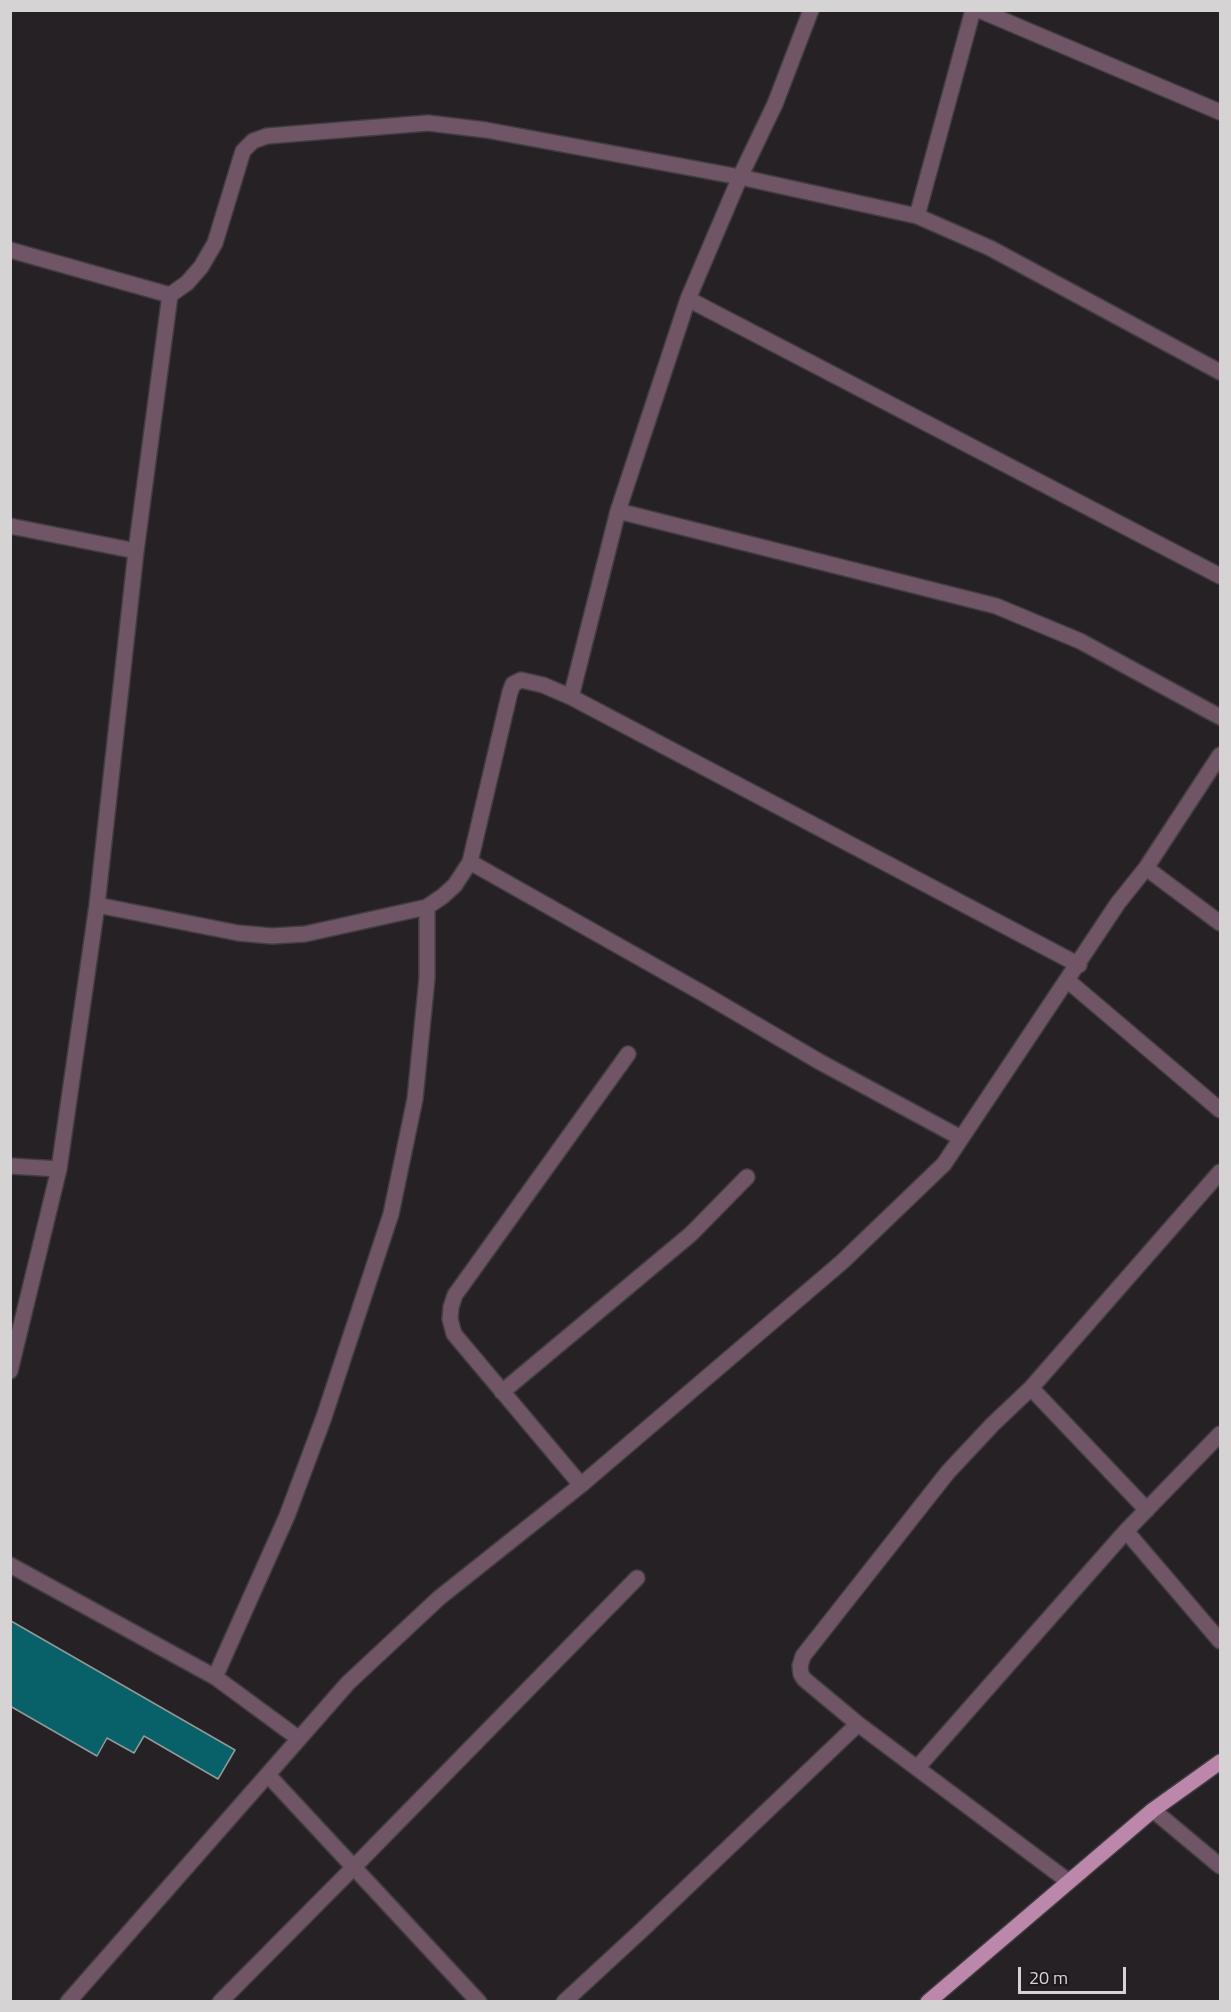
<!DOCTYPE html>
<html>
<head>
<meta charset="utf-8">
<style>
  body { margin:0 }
  #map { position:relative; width:1231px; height:2012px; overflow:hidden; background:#262124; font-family:"Titillium Web",sans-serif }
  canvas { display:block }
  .frame { position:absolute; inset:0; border:12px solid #d6d3d5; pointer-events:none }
  .scale { position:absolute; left:1018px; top:1967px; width:108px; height:27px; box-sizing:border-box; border:3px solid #d6d3d5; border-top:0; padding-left:8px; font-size:18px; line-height:21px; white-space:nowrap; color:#d6d3d5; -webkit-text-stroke:4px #1c181b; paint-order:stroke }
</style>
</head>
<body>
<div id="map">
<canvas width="1231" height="2012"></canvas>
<div class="frame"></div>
<div class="scale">20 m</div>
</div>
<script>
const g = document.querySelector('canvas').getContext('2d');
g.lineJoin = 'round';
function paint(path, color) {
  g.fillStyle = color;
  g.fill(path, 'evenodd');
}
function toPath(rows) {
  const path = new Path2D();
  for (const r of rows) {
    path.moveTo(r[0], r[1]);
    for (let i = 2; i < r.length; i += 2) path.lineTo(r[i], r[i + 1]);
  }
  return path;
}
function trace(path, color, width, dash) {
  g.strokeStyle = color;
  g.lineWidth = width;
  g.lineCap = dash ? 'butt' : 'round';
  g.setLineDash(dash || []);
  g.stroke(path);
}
const building = toPath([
  [11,1621,235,1750,218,1779,144,1736,134,1753,107,1738,97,1756,10,1706,11,1621]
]);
const minor = toPath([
  [979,10,1220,112],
  [917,216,973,10],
  [10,250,170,295],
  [688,299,1220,576],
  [618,511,996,606,1080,641,1220,717],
  [10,526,136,551],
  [571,697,618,511,688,299,740,177,775,104,811,10],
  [470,862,704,994,820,1062,961,1138],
  [1146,868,1220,923],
  [97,905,238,933,272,936,305,934,427,907,427,978,415,1099,391,1214,324,1417,287,1516,215,1677],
  [427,907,443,896,455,885,470,862,510,692,513,684,521,680,543,685,571,697,1079,965],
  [1067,980,1220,1110],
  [10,1166,59,1169],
  [10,1371,59,1169,97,905,136,551,170,295,187,283,201,267,215,243,243,151,253,141,267,136,428,123,486,130,740,177,917,216,990,248,1220,372],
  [1031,1388,1147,1510],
  [502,1392,691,1234,747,1177],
  [581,1485,454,1334,450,1319,451,1307,455,1295,628,1054],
  [1126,1531,1220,1641],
  [10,1565,215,1677,298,1738],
  [917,1768,1126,1531,1220,1434],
  [268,1775,479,2002],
  [1153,1810,1220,1866],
  [1068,1881,858,1724,804,1679,801,1674,800,1666,803,1656,948,1472,993,1424,1031,1388,1220,1172],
  [68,2002,348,1683,439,1598,581,1485,842,1262,944,1164,1118,903,1146,868,1220,755],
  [220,2002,354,1867,637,1578],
  [564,2002,642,1930,858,1724]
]);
const major = toPath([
  [928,2002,1153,1810,1220,1762]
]);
paint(building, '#086168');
trace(building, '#919999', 1.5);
trace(minor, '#423d40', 18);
trace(major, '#423d40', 18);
trace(minor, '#6f5566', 15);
trace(major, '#bb87ab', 15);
</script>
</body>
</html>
